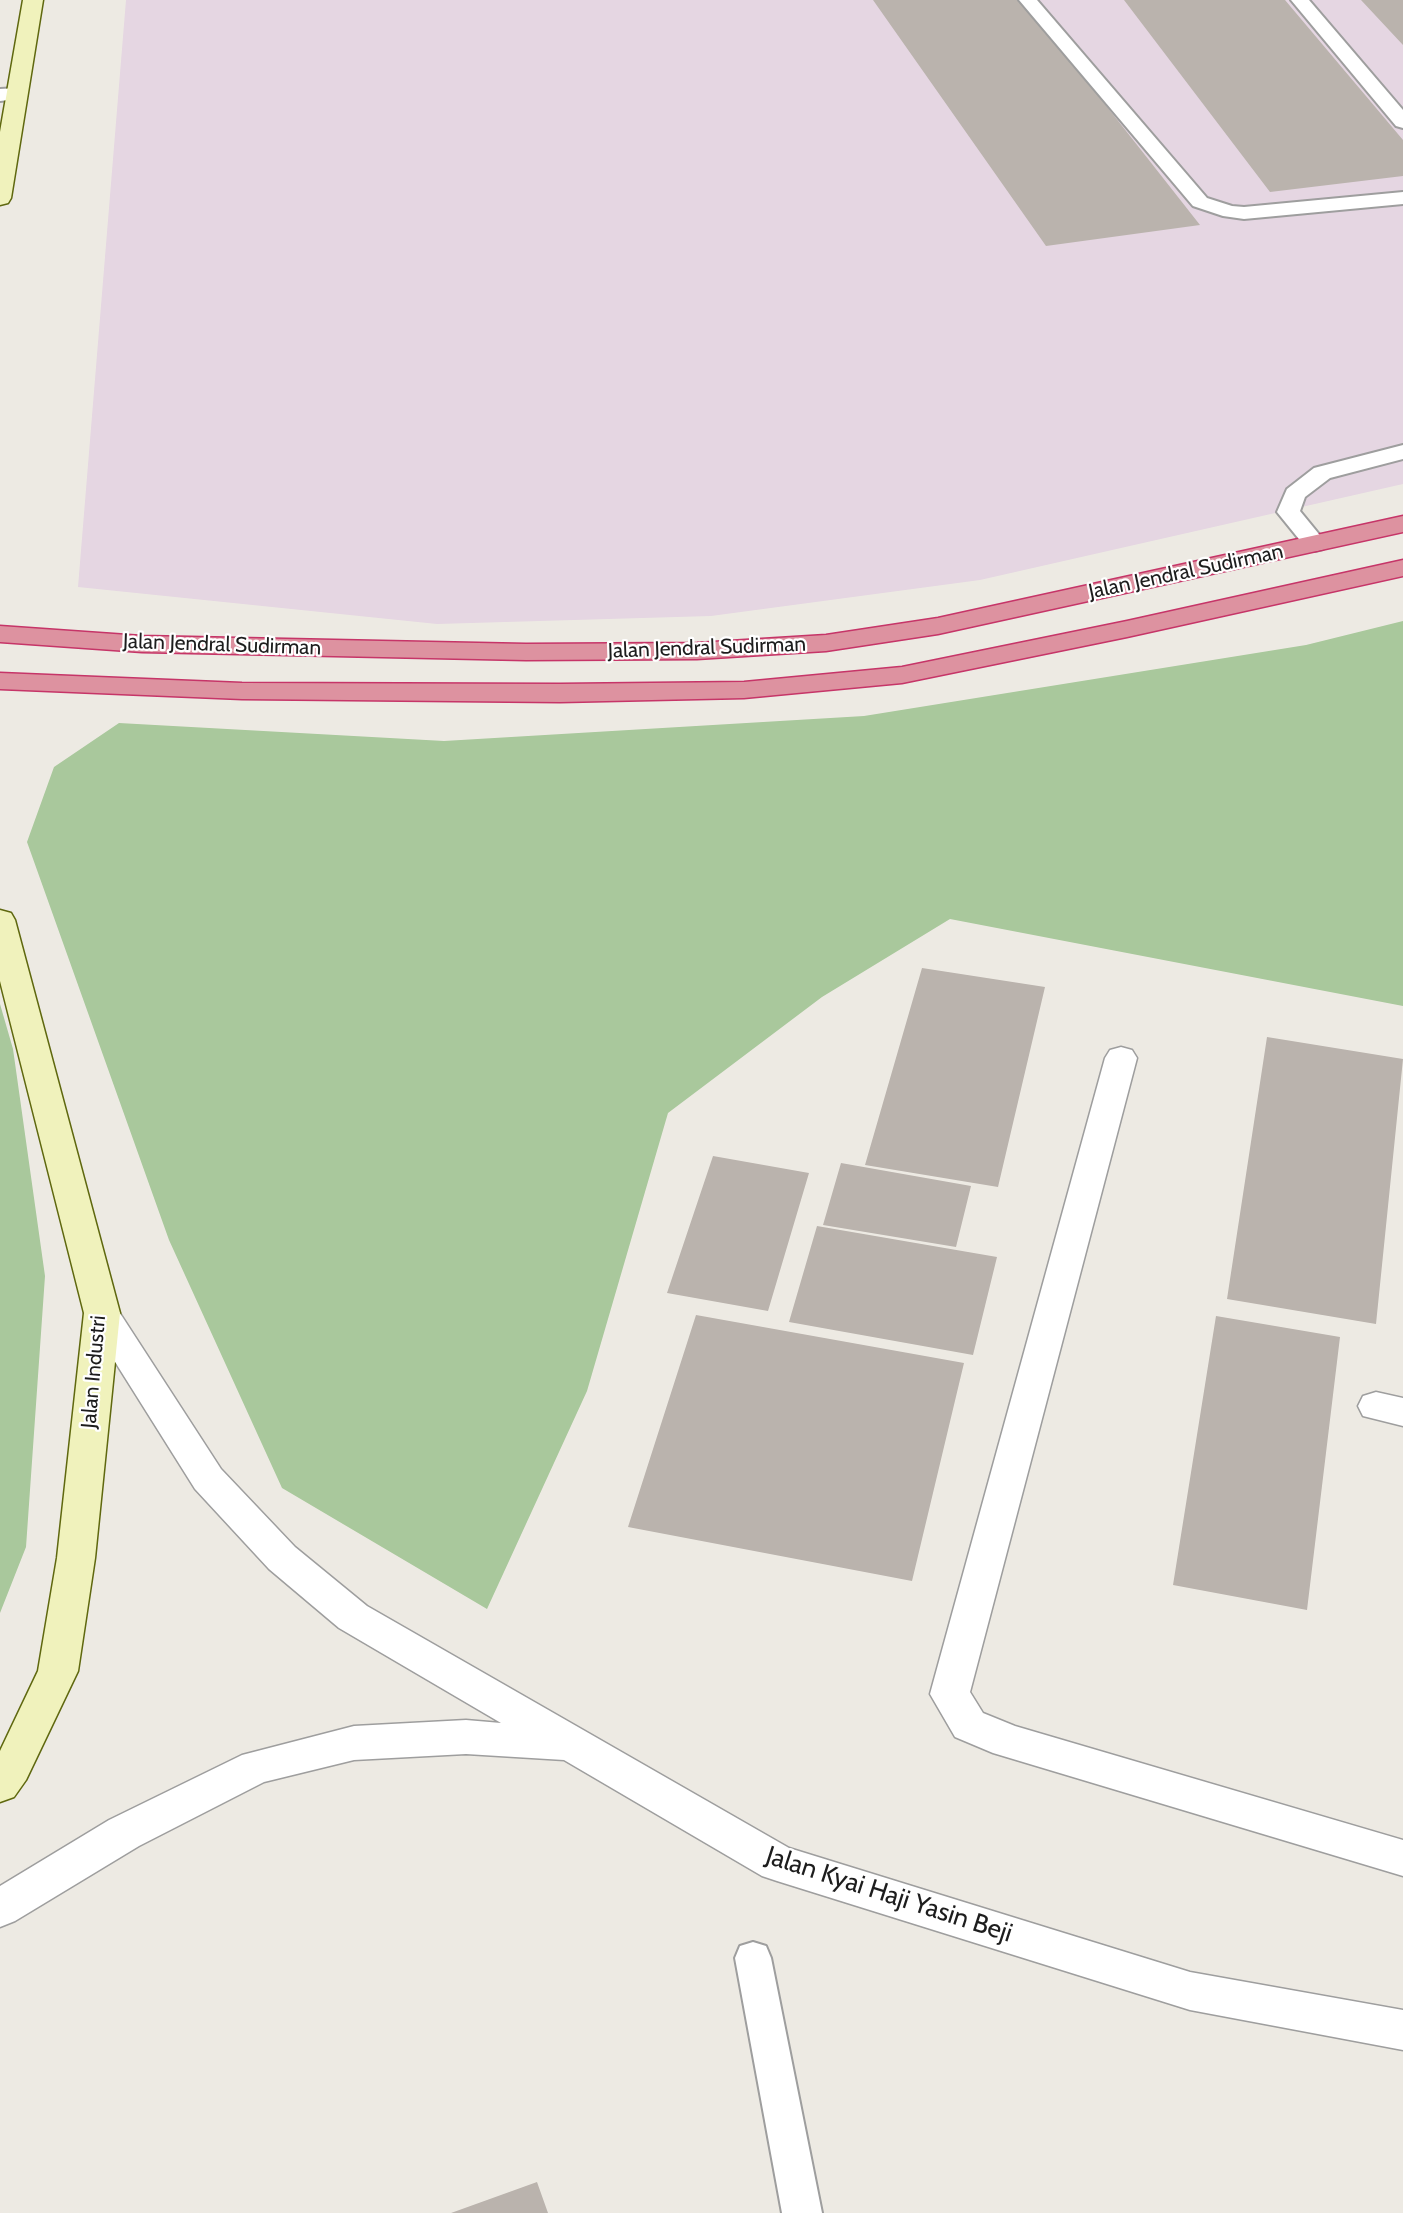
<!DOCTYPE html>
<html>
<head>
<meta charset="utf-8">
<style>
  body { margin:0 }
  canvas { display:block; background:#edeae3 }
</style>
</head>
<body>
<canvas width="1403" height="2213"></canvas>
<script>
const g = document.querySelector('canvas').getContext('2d');
g.lineJoin = 'round';
function paint(path, color) {
  g.fillStyle = color;
  g.fill(path, 'evenodd');
}
function toPath(rows) {
  const path = new Path2D();
  for (const r of rows) {
    path.moveTo(r[0], r[1]);
    for (let i = 2; i < r.length; i += 2) path.lineTo(r[i], r[i + 1]);
  }
  return path;
}
function trace(path, color, width, dash) {
  g.strokeStyle = color;
  g.lineWidth = width;
  g.lineCap = dash ? 'butt' : 'round';
  g.setLineDash(dash || []);
  g.stroke(path);
}
function drawText(font, color, halo, rows, align = 'center') {
  g.font = font + ' Cabin,sans-serif';
  g.lineWidth = 4.5;
  g.setLineDash([]);
  g.textBaseline = 'middle';
  g.strokeStyle = halo;
  g.fillStyle = color;
  for (const [text, x, y, turn = 0] of rows) {
    g.save();
    g.translate(x, y);
    g.rotate((+turn || 0) * Math.PI / 180);
    g.textAlign = isNaN(turn) ? turn : align;
    if (halo) g.strokeText(text, 0, 0);
    g.fillText(text, 0, 0);
    g.restore();
  }
}
const industrial = toPath([
  [126,0,1403,0,1403,484,980,580,711,616,437,624,78,587]
]);
const forest = toPath([
  [1403,621,1403,1006,950,919,822,997,668,1113,587,1391,487,1609,282,1488,169,1240,27,842,54,767,119,723,444,741,864,716,1306,645],
  [0,1004,13,1049,45,1276,26,1547,0,1613]
]);
const building = toPath([
  [873,0,1023,0,1200,225,1046,246],
  [1124,0,1285,0,1403,140,1403,176,1270,192],
  [1361,0,1403,0,1403,45],
  [922,968,1045,987,998,1187,865,1165],
  [1267,1037,1403,1059,1376,1324,1227,1299],
  [713,1156,809,1173,768,1311,667,1293],
  [841,1163,971,1186,956,1247,823,1225],
  [817,1226,997,1257,973,1355,789,1322],
  [696,1315,964,1363,912,1581,628,1527],
  [1216,1316,1340,1337,1307,1610,1173,1585],
  [537,2182,548,2213,451,2213]
]);
const lane = toPath([
  [1019,0,1037,0,1207,198,1232,206,1244,207,1403,192,1403,204,1244,219,1223,216,1193,206,1019,0],
  [1291,0,1309,0,1403,110,1403,128,1396,126,1291,0],
  [18,88,25,90,27,94,25,98,0,101,0,89,18,88],
  [1403,445,1403,459,1330,478,1305,497,1300,511,1327,544,1323,549,1315,551,1307,549,1277,512,1287,489,1314,468,1403,445],
  [753,1942,766,1946,771,1958,822,2213,782,2213,735,1958,740,1946,753,1942]
]);
const street = toPath([
  [1121,1047,1132,1050,1137,1058,970,1692,983,1713,1015,1726,1403,1840,1403,1876,993,1753,955,1737,930,1694,1105,1058,1110,1050,1121,1047],
  [102,1300,114,1304,221,1469,295,1547,367,1606,789,1848,1190,1972,1403,2010,1403,2050,1190,2010,777,1881,762,1876,564,1760,466,1754,354,1760,264,1782,139,1846,15,1921,0,1927,0,1886,109,1820,242,1755,354,1726,466,1720,501,1723,339,1628,269,1569,195,1489,90,1322,84,1313,90,1304,102,1300],
  [1376,1392,1403,1398,1403,1426,1363,1416,1358,1406,1363,1396,1376,1392]
]);
const secondary = toPath([
  [23,0,43,0,11,198,8,203,0,205,0,132,23,0],
  [0,910,11,913,15,920,120,1313,95,1558,78,1671,26,1780,14,1797,0,1802,0,1751,38,1671,57,1558,84,1313,0,981,0,910]
]);
const highway = toPath([
  [1403,516,1403,532,938,634,826,651,697,659,526,660,142,652,0,642,0,626,142,636,526,644,697,643,826,635,938,618,1403,516],
  [1403,560,1403,576,1127,637,902,683,744,698,560,702,242,699,0,689,0,673,242,683,560,684,744,682,902,667,1127,621,1403,560]
]);
const streetNames = [
  ["Jalan Jendral Sudirman",1186,572,-12],
  ["Jalan Jendral Sudirman",222,645,2],
  ["Jalan Jendral Sudirman",707,648,-2],
  ["Jalan Industri",94,1372,-85]
];
const nearStreetnames = [
  ["Jalan Kyai Haji Yasin Beji",889,1895,18]
];
paint(industrial, '#e5d6e2');
paint(forest, '#a9c89c');
paint(building, '#bab3ad');
trace(lane, '#9e9e9e', 4);
trace(street, '#9e9e9e', 3);
trace(secondary, '#5f680f', 3);
trace(highway, '#c63568', 3);
paint(lane, '#fff');
paint(street, '#fff');
paint(secondary, '#f0f2bc');
paint(highway, '#dd92a0');
drawText('21px', '#1d1d1d', '#fff', streetNames);
drawText('26px', '#1d1d1d', '#fff', nearStreetnames);
</script>
</body>
</html>
